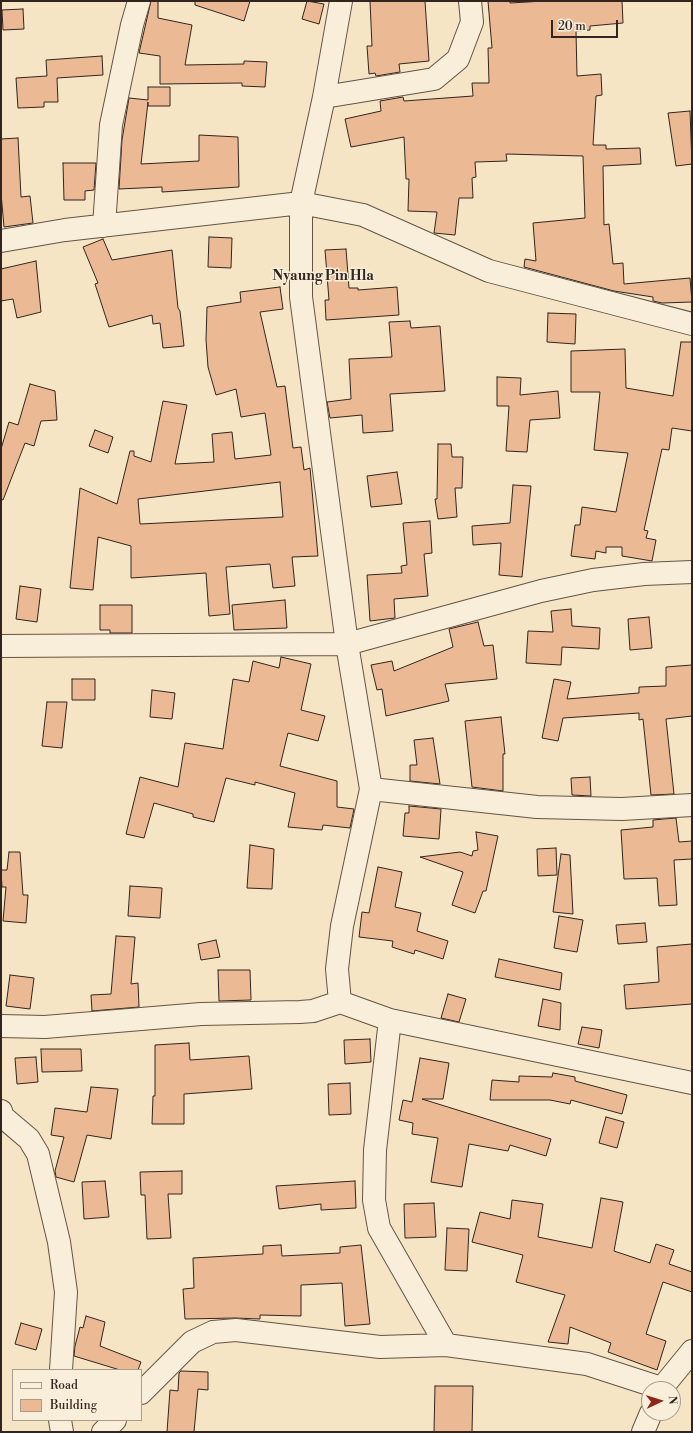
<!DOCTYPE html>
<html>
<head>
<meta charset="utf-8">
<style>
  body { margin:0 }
  #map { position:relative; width:693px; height:1433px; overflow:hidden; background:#f5e5c4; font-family:"Libre Bodoni",serif }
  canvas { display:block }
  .frame { position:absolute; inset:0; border:2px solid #32241e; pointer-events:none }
  .legend { position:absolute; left:12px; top:1369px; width:130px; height:52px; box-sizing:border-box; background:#f8eed9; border:1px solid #a99d8e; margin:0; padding:5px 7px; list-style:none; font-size:12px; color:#32241e }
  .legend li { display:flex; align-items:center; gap:8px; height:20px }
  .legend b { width:20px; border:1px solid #a99d8e }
  .north { position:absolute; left:641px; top:1381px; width:40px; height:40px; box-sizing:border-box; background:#f8eed9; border:1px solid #a99d8e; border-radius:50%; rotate:86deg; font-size:11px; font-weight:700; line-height:16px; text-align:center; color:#32241e }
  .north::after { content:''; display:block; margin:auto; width:14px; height:18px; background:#8f2418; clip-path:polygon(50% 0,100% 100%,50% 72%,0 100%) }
  .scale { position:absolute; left:551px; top:20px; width:67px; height:18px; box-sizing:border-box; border:2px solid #32241e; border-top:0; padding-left:5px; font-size:12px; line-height:14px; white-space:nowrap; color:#32241e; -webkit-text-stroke:3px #f8eed9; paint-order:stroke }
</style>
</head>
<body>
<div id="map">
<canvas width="693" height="1433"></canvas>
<div class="frame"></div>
<ul class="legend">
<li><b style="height:5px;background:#f8eed9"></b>Road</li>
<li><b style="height:11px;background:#ebba94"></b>Building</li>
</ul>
<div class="north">N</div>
<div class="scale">20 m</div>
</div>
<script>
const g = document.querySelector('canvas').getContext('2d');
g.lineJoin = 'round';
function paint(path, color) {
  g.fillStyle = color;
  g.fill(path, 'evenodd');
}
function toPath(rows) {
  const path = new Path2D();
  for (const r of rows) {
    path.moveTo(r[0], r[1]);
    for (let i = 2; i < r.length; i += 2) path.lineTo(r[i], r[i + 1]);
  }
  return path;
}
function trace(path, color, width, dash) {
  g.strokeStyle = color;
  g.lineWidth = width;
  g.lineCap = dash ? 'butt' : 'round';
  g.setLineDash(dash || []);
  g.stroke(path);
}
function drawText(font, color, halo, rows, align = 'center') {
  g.font = font + ' "Libre Bodoni",serif';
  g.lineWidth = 3;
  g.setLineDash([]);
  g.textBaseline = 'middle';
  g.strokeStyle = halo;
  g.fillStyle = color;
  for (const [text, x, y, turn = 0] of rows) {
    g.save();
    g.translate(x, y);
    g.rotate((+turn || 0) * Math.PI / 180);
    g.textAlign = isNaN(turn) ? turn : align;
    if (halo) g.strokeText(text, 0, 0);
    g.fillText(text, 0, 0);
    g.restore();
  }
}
const building = toPath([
  [151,1,158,1,158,18,192,25,185,65,244,64,244,61,267,62,265,87,242,86,242,83,160,84,160,56,139,53,151,1],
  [195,1,250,1,244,21,195,5,195,1],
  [307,1,324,4,319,24,302,19,307,1],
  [370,1,425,1,429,61,399,64,400,72,376,76,375,73,369,74,367,46,372,46,370,1],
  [488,1,510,1,510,3,544,1,622,1,623,23,590,26,590,30,576,31,577,76,601,74,602,95,596,96,593,145,606,145,606,149,640,148,641,164,603,166,604,225,609,224,613,264,623,263,624,284,690,278,692,302,662,303,653,301,653,297,614,291,524,267,525,259,536,261,533,223,585,218,583,156,506,154,507,161,475,162,476,177,472,178,473,198,459,198,455,235,434,233,437,212,408,211,409,179,406,179,404,137,351,147,345,119,381,111,380,101,403,97,404,101,473,96,472,83,489,83,488,48,492,48,488,1],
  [23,9,24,29,3,30,2,10,23,9],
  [102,56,103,75,57,78,58,102,44,102,44,107,18,108,16,78,47,76,46,60,102,56],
  [148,87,170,87,170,106,148,106,148,102,141,164,199,161,199,135,238,137,239,187,162,192,162,187,119,189,122,140,129,98,148,100,148,87],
  [690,111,692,164,676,166,668,113,690,111],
  [18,138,21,197,30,196,33,223,4,227,1,193,1,139,18,138],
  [63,163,96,163,94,190,85,191,85,200,64,200,63,163],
  [209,237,232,238,231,268,208,267,209,237],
  [103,239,112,260,172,250,178,308,180,311,184,346,163,348,160,323,153,324,152,315,109,327,95,284,98,283,83,247,103,239],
  [346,249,349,288,358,288,358,290,397,287,399,315,326,320,325,300,329,300,325,250,346,249],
  [36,261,41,312,17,318,13,299,1,301,1,269,36,261],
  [280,287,283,309,260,312,277,387,285,386,293,448,301,447,304,470,310,468,318,556,292,557,295,586,273,588,270,564,226,567,230,614,209,616,206,573,131,578,131,546,98,537,93,590,70,588,80,488,117,504,130,451,134,451,134,456,151,462,163,401,187,405,175,464,214,462,212,434,232,432,235,459,271,455,265,413,241,417,236,389,216,395,208,367,206,340,207,307,241,302,240,292,280,287],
  [280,482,283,517,140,524,138,499,280,482],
  [548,313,576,314,575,344,547,342,548,313],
  [410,321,411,328,440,326,445,391,390,394,393,431,363,433,362,415,330,418,327,402,351,399,349,359,392,357,389,322,410,321],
  [681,342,692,342,692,431,672,428,669,450,662,449,644,530,648,531,646,538,656,540,652,561,622,556,622,547,606,547,606,553,596,551,595,559,571,556,575,525,580,525,582,507,616,512,628,453,594,450,600,392,571,392,571,351,625,349,626,388,673,396,681,342],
  [497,377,521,378,520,395,558,391,560,418,530,420,527,452,506,451,509,406,497,406,497,377],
  [30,384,55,391,57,420,41,421,34,446,25,443,3,500,1,499,1,449,9,422,18,425,30,384],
  [95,430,113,437,108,453,89,446,95,430],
  [438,444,451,444,452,457,463,457,462,488,455,488,457,517,438,519,435,499,437,499,438,444],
  [397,472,402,504,371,507,367,476,397,472],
  [513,485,531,486,522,577,499,575,501,543,473,545,472,526,510,523,513,485],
  [430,521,432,553,424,554,428,596,394,599,395,618,370,621,367,575,402,573,401,566,407,565,403,523,430,521],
  [20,586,41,589,37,622,16,619,20,586],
  [285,600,287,628,234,630,232,605,285,600],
  [100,605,132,605,132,633,110,633,110,630,100,630,100,605],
  [571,609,572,626,600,628,599,649,562,647,561,665,526,663,528,631,553,632,551,611,571,609],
  [649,617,652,648,630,650,628,619,649,617],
  [478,622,484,646,493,645,497,679,445,684,449,701,386,716,382,689,377,690,371,665,392,661,394,671,453,647,449,629,478,622],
  [281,657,311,664,301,710,325,716,318,741,288,733,280,766,337,781,337,807,354,809,350,828,323,825,322,830,288,827,295,793,255,782,255,785,226,778,214,822,193,817,193,814,154,803,144,838,126,834,140,777,178,787,185,743,223,749,233,679,249,682,253,661,279,668,281,657],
  [692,665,692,716,666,719,674,794,651,795,643,719,639,720,639,713,563,718,558,741,542,738,554,679,571,682,567,699,639,693,639,687,666,686,666,667,692,665],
  [72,679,95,679,95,700,72,700,72,679],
  [152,690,175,693,172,719,150,717,152,690],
  [47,702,67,702,62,748,42,746,47,702],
  [501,717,505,754,503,754,503,791,472,787,465,721,501,717],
  [433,738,440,784,410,781,410,765,417,765,414,740,433,738],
  [590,777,591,796,572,795,571,778,590,777],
  [409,806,441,809,439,839,403,836,405,813,409,813,409,806],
  [676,818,679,842,692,841,692,859,674,860,677,905,659,906,657,878,624,879,621,830,653,827,653,820,676,818],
  [476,832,498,836,486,891,483,891,475,913,452,905,463,872,420,857,460,852,472,856,473,851,478,850,476,832],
  [250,845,274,849,272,889,247,888,250,845],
  [556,848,557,875,538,876,537,849,556,848],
  [9,852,20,852,23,895,28,895,26,923,3,921,6,887,2,887,1,870,7,870,9,852],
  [561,854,570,855,573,914,553,912,561,854],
  [378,867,402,872,395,907,421,913,417,931,448,941,443,959,415,950,414,954,392,947,393,941,359,937,362,912,369,913,378,867],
  [130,886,162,888,160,918,128,916,130,886],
  [559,916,583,920,577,952,554,948,559,916],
  [645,923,647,942,618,944,616,925,645,923],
  [116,936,135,937,131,984,138,983,139,1007,92,1011,91,995,111,994,116,936],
  [216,940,220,957,201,960,198,944,216,940],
  [692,944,692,1004,626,1009,624,985,659,982,657,947,692,944],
  [499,959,562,973,560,990,495,977,499,959],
  [218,970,250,970,251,1000,219,1001,218,970],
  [10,975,34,978,30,1009,6,1006,10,975],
  [448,994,466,999,459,1022,441,1018,448,994],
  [543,999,561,1003,560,1030,538,1026,543,999],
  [582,1027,602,1030,599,1048,578,1044,582,1027],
  [370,1039,371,1062,345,1064,344,1040,370,1039],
  [189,1043,190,1060,249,1056,252,1089,184,1094,184,1124,152,1124,153,1096,155,1096,155,1045,189,1043],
  [41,1049,81,1049,82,1071,42,1072,41,1049],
  [36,1057,38,1082,17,1084,15,1058,36,1057],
  [420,1058,449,1063,443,1099,422,1099,551,1139,546,1156,510,1145,508,1151,469,1144,462,1187,431,1182,438,1138,412,1134,413,1123,399,1120,403,1100,412,1102,420,1058],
  [553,1073,575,1077,575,1081,627,1095,622,1114,571,1100,570,1104,550,1100,490,1100,492,1080,519,1082,519,1076,552,1077,553,1073],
  [350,1083,351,1114,329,1115,328,1084,350,1083],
  [91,1087,118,1089,111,1139,87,1135,74,1182,56,1177,55,1171,64,1137,51,1135,55,1108,87,1112,91,1087],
  [606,1117,624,1122,617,1148,599,1143,606,1117],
  [182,1171,182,1194,168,1194,171,1238,147,1239,145,1195,141,1195,140,1172,182,1171],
  [105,1181,109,1217,84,1219,82,1182,105,1181],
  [355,1181,356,1208,321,1210,321,1204,279,1209,276,1186,355,1181],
  [601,1198,623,1202,614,1251,650,1263,656,1244,674,1250,669,1264,692,1272,692,1292,663,1282,646,1334,666,1341,657,1370,608,1352,611,1343,570,1327,568,1344,548,1342,565,1295,516,1282,523,1255,472,1242,480,1212,510,1219,512,1200,543,1204,538,1237,592,1248,601,1198],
  [434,1203,436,1237,405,1238,404,1204,434,1203],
  [447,1228,469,1229,467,1271,445,1270,447,1228],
  [281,1245,282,1256,340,1253,340,1247,361,1245,370,1324,345,1326,342,1283,301,1285,301,1316,260,1315,260,1319,235,1318,185,1319,183,1289,194,1288,193,1258,263,1254,263,1246,281,1245],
  [86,1316,105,1322,100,1346,141,1362,138,1370,120,1370,74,1356,75,1346,80,1327,83,1328,86,1316],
  [21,1323,42,1329,36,1350,15,1344,21,1323],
  [181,1371,208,1372,208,1390,198,1389,194,1432,167,1432,170,1390,178,1391,179,1373,181,1371],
  [435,1386,473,1386,472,1432,434,1432,435,1386]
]);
const minor = toPath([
  [324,97,434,79,458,59,472,22,470,1],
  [104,226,111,125,132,25,139,1],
  [1,241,65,230,301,203,363,215,489,271,692,324],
  [1,646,347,644,541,591,593,580,644,574,692,572],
  [371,789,537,807,622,809,692,805],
  [340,1002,337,969,342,926,371,789,347,644,301,297,301,203,324,97,341,1],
  [390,1020,375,1150,374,1200,379,1228,446,1345],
  [1,1026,45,1027,201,1014,300,1012,313,1011,340,1002,390,1020,692,1083],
  [1,1111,3,1117,29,1139,38,1154,59,1242,66,1292,61,1370],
  [661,1389,692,1351],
  [141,1393,192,1342,213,1332,236,1330,380,1347,446,1345,587,1364,661,1388],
  [60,1420,62,1432],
  [103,1432,115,1420],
  [643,1432,651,1413]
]);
const quarterNames = [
  ["Nyaung Pin Hla",323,277]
];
paint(building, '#ebba94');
trace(building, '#32241e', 1);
trace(minor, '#635448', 24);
trace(minor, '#f8eed9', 22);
drawText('bold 14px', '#32241e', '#f8eed9', quarterNames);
</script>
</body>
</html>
